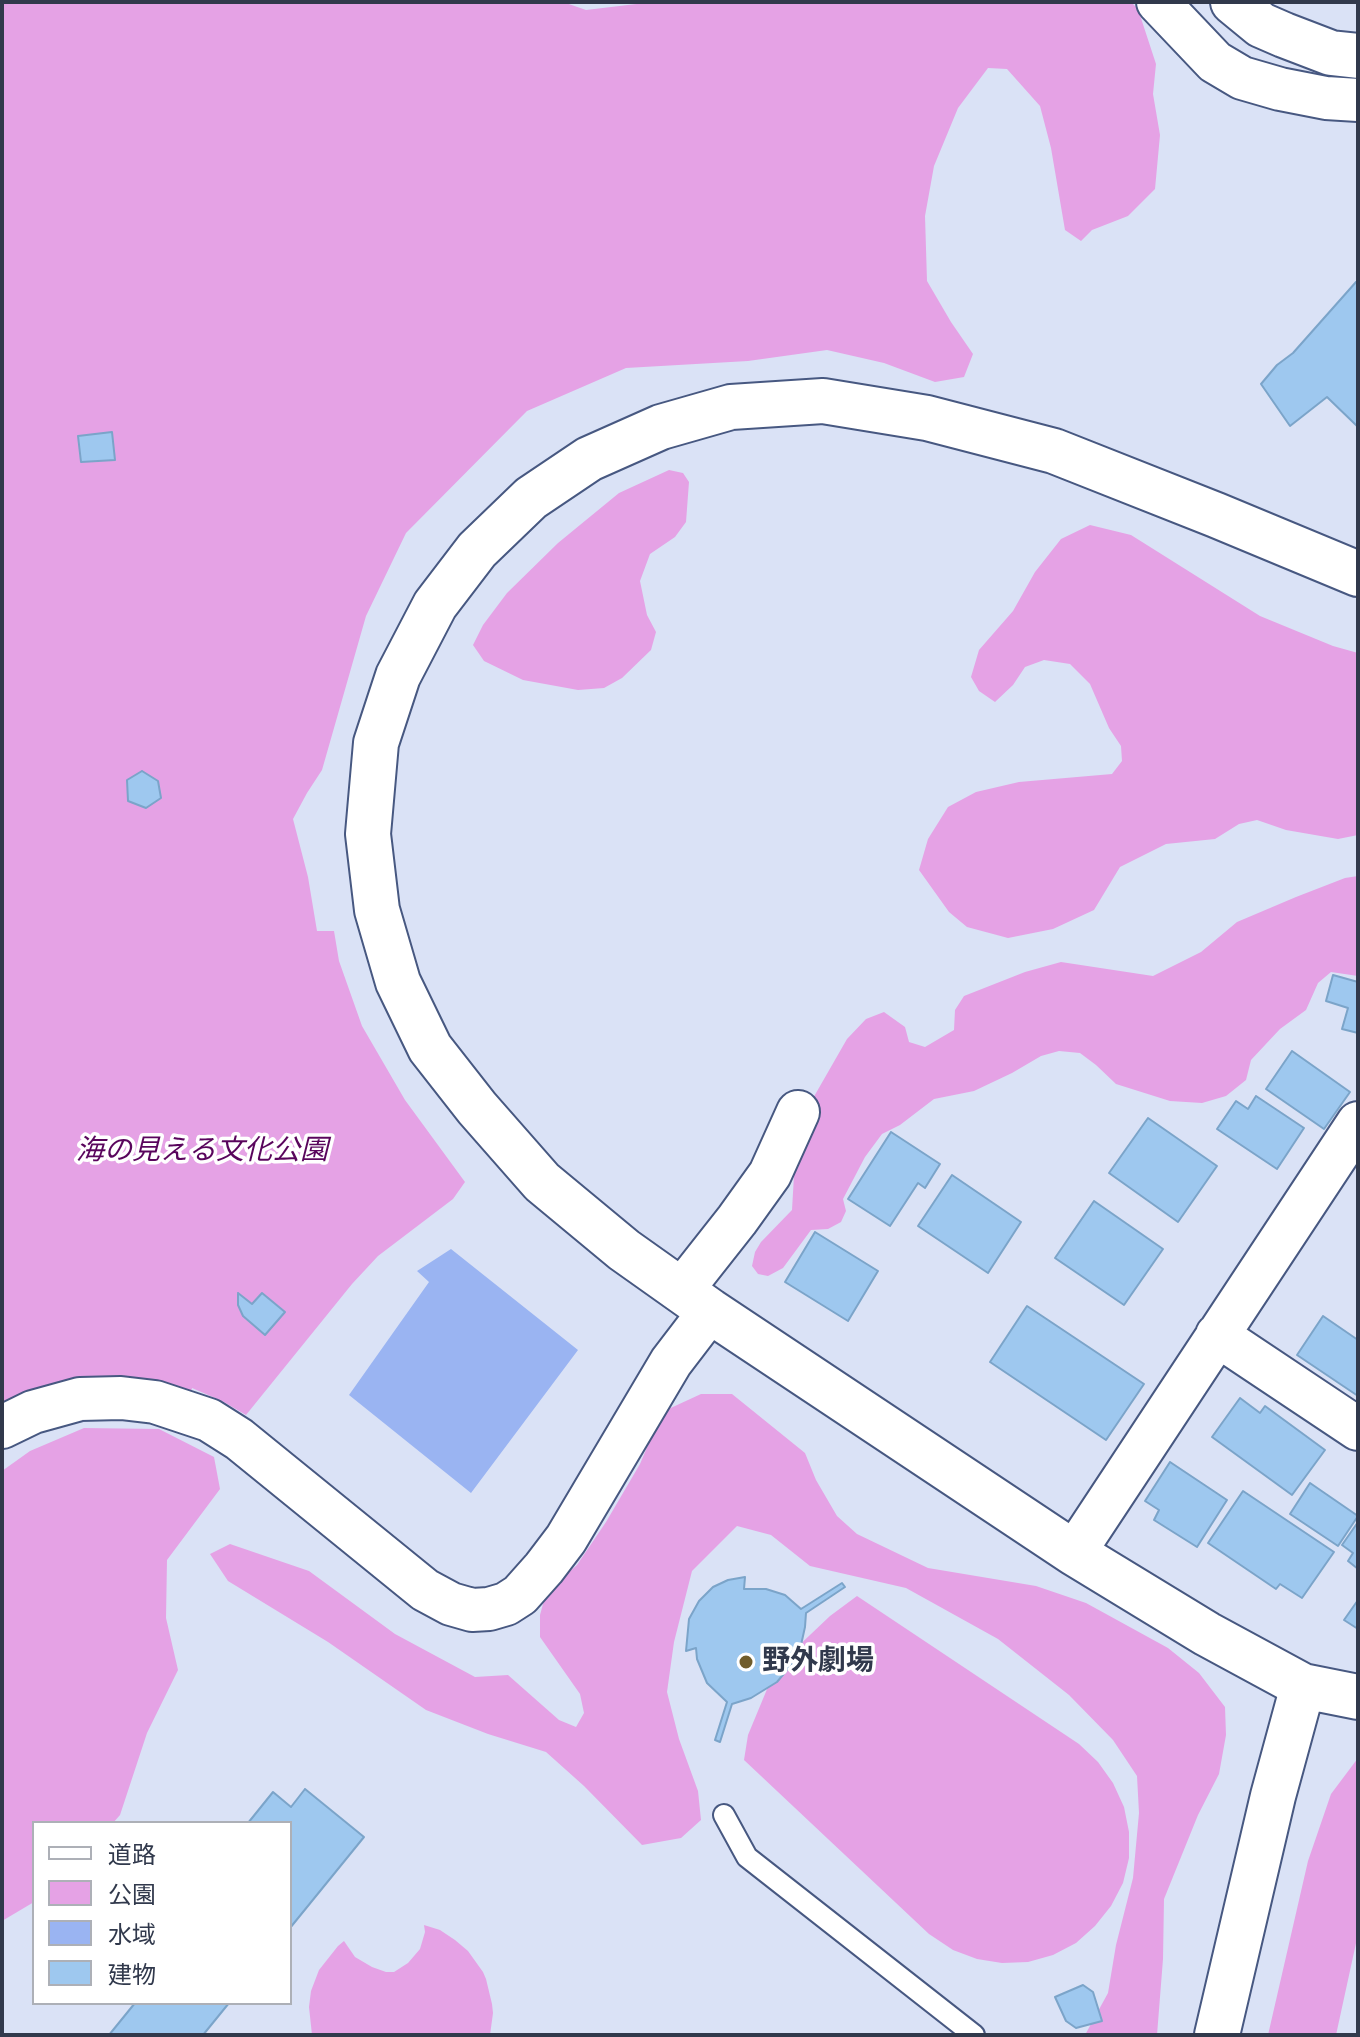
<!DOCTYPE html>
<html>
<head>
<meta charset="utf-8">
<style>
  body { margin:0 }
  #map { position:relative; width:1360px; height:2037px; overflow:hidden; background:#dae2f6; font-family:"Source Serif 4","Noto Sans JP",serif }
  canvas { display:block }
  .frame { position:absolute; inset:0; border:4px solid #31394c; pointer-events:none }
  .legend { position:absolute; left:32px; top:1821px; width:260px; height:184px; box-sizing:border-box; background:#fff; border:2px solid #adb0b7; margin:0; padding:10px 14px; list-style:none; font-size:24px; color:#31394c }
  .legend li { display:flex; align-items:center; gap:16px; height:40px }
  .legend b { width:40px; border:2px solid #adb0b7 }
</style>
</head>
<body>
<div id="map">
<canvas width="1360" height="2037"></canvas>
<div class="frame"></div>
<ul class="legend">
<li><b style="height:10px;background:#fff"></b>道路</li>
<li><b style="height:22px;background:#e5a2e5"></b>公園</li>
<li><b style="height:22px;background:#9ab4f2"></b>水域</li>
<li><b style="height:22px;background:#9ec8ef"></b>建物</li>
</ul>
</div>
<script>
const g = document.querySelector('canvas').getContext('2d');
g.lineJoin = 'round';
function paint(path, color) {
  g.fillStyle = color;
  g.fill(path, 'evenodd');
}
function toPath(rows) {
  const path = new Path2D();
  for (const r of rows) {
    path.moveTo(r[0], r[1]);
    for (let i = 2; i < r.length; i += 2) path.lineTo(r[i], r[i + 1]);
  }
  return path;
}
function trace(path, color, width, dash) {
  g.strokeStyle = color;
  g.lineWidth = width;
  g.lineCap = dash ? 'butt' : 'round';
  g.setLineDash(dash || []);
  g.stroke(path);
}
function drawText(font, color, halo, rows, align = 'center') {
  g.font = font + ' "Source Serif 4","Noto Sans JP",serif';
  g.lineWidth = 7;
  g.setLineDash([]);
  g.textBaseline = 'middle';
  g.strokeStyle = halo;
  g.fillStyle = color;
  for (const [text, x, y, turn = 0] of rows) {
    g.save();
    g.translate(x, y);
    g.rotate((+turn || 0) * Math.PI / 180);
    g.textAlign = isNaN(turn) ? turn : align;
    if (halo) g.strokeText(text, 0, 0);
    g.fillText(text, 0, 0);
    g.restore();
  }
}
const green = toPath([
  [2,2,563,2,586,10,653,2,1131,2,1138,9,1156,64,1153,94,1160,135,1155,189,1128,216,1092,230,1081,241,1065,230,1051,148,1040,106,1007,69,988,68,958,108,934,166,925,216,927,281,951,322,973,354,964,377,935,382,884,363,827,350,748,361,626,368,527,411,406,533,366,616,322,770,307,793,293,819,308,877,317,931,334,931,339,961,362,1026,405,1100,465,1182,453,1199,378,1256,352,1284,246,1415,222,1401,192,1388,191,1393,2,1406],
  [669,470,683,473,689,482,686,522,675,537,650,554,640,581,647,615,656,632,651,650,622,678,604,688,578,690,523,680,484,661,473,645,483,625,507,593,558,543,619,493],
  [1090,525,1131,535,1260,616,1333,646,1358,653,1358,835,1338,839,1286,830,1257,820,1239,824,1215,839,1166,844,1120,867,1094,910,1053,929,1008,938,967,927,949,912,919,870,928,839,948,807,976,792,1019,782,1112,774,1122,761,1121,746,1109,728,1090,684,1070,664,1044,660,1025,667,1013,685,995,702,979,691,971,677,979,650,1013,611,1035,572,1061,539],
  [1358,876,1358,976,1331,972,1318,983,1306,1010,1280,1029,1251,1060,1246,1080,1226,1096,1202,1103,1170,1101,1116,1084,1096,1065,1080,1053,1059,1051,1041,1056,1012,1073,974,1091,934,1099,900,1125,882,1134,865,1157,843,1199,846,1211,841,1222,828,1229,811,1230,783,1268,768,1276,758,1274,752,1266,755,1252,761,1242,792,1210,796,1141,808,1107,847,1039,866,1019,884,1012,905,1027,909,1042,925,1047,954,1030,955,1010,964,996,1025,972,1061,962,1153,976,1201,952,1237,922,1296,897,1345,878],
  [701,1394,732,1394,805,1453,816,1480,837,1516,857,1534,928,1568,1036,1586,1086,1603,1168,1648,1199,1673,1225,1707,1226,1735,1219,1774,1198,1815,1164,1899,1163,1959,1157,2035,1085,2035,1108,1993,1116,1945,1133,1878,1139,1813,1137,1776,1113,1740,1069,1695,998,1639,906,1588,810,1566,771,1535,737,1526,692,1571,674,1642,667,1692,679,1739,698,1791,701,1820,681,1838,642,1845,584,1786,546,1752,488,1734,426,1710,328,1642,228,1581,210,1554,230,1544,309,1571,395,1634,475,1677,508,1675,559,1720,576,1727,584,1713,580,1694,540,1637,540,1615,546,1593,577,1565,606,1522,640,1464,662,1412],
  [84,1428,159,1429,214,1457,220,1489,167,1560,166,1618,178,1670,147,1733,120,1815,113,1823,34,1823,34,1902,2,1921,2,1471,30,1451],
  [857,1596,1079,1744,1098,1762,1113,1783,1124,1807,1129,1832,1129,1858,1123,1883,1111,1906,1095,1926,1076,1943,1053,1955,1028,1962,1002,1963,977,1959,953,1950,929,1934,744,1760,748,1735,770,1682,791,1653,830,1616],
  [1358,1758,1358,1934,1336,2035,1268,2035,1308,1861,1331,1794],
  [424,1925,440,1930,455,1940,468,1951,483,1972,486,1979,492,2004,493,2013,490,2035,312,2035,309,2007,311,1991,319,1970,338,1946,344,1941,355,1957,372,1967,386,1972,394,1972,408,1963,420,1949,425,1932]
]);
const water = toPath([
  [451,1249,578,1350,471,1493,349,1395,429,1282,417,1271]
]);
const building = toPath([
  [1356,282,1358,282,1358,427,1327,397,1290,426,1261,384,1277,365,1293,353,1356,282],
  [112,432,115,460,81,462,78,436,112,432],
  [142,771,158,781,161,798,146,808,128,801,127,780,142,771],
  [1333,975,1358,982,1358,1033,1342,1029,1348,1008,1326,1001,1333,975],
  [1292,1051,1350,1092,1324,1129,1266,1089,1292,1051],
  [1256,1096,1304,1128,1277,1169,1217,1129,1236,1101,1248,1109,1256,1096],
  [1148,1118,1217,1166,1178,1222,1109,1173,1148,1118],
  [891,1132,940,1164,925,1188,918,1183,890,1226,848,1199,891,1132],
  [952,1175,1021,1222,988,1273,918,1226,952,1175],
  [1094,1201,1163,1249,1124,1305,1055,1258,1094,1201],
  [815,1232,878,1271,848,1321,785,1282,815,1232],
  [238,1293,252,1304,262,1293,285,1312,265,1335,243,1316,238,1305,238,1293],
  [1027,1306,1144,1384,1106,1440,990,1362,1027,1306],
  [1323,1316,1358,1340,1358,1396,1297,1355,1323,1316],
  [1240,1398,1260,1413,1265,1406,1325,1450,1292,1495,1212,1437,1240,1398],
  [1170,1462,1227,1500,1197,1547,1154,1520,1159,1510,1145,1501,1170,1462],
  [1310,1483,1358,1516,1338,1546,1290,1514,1310,1483],
  [1243,1491,1334,1552,1302,1598,1280,1584,1276,1589,1208,1543,1243,1491],
  [1358,1522,1358,1569,1348,1561,1353,1553,1342,1545,1358,1522],
  [745,1577,744,1589,766,1589,785,1595,801,1609,842,1583,845,1587,806,1613,805,1627,801,1645,792,1664,777,1682,751,1698,732,1704,720,1742,715,1740,727,1702,707,1683,697,1659,696,1648,686,1651,689,1619,699,1601,713,1587,728,1580,745,1577],
  [1358,1600,1358,1629,1344,1620,1358,1600],
  [305,1789,364,1837,290,1928,290,1823,248,1823,273,1792,291,1807,305,1789],
  [1083,1985,1093,1992,1102,2021,1076,2028,1066,2021,1055,1997,1083,1985],
  [135,2003,229,2003,203,2035,109,2035,135,2003]
]);
const service = toPath([
  [724,1815,747,1857,974,2035]
]);
const minor = toPath([
  [1158,2,1215,62,1242,78,1280,89,1326,98,1358,100],
  [681,1291,737,1220,770,1174,798,1112],
  [1217,1335,1358,1429],
  [2,1427,33,1412,80,1399,121,1398,155,1402,209,1420,239,1439,425,1590,451,1604,472,1610,489,1609,506,1604,520,1595,544,1568,566,1539,671,1362,710,1311],
  [1074,1553,1358,1123]
]);
const tertiary = toPath([
  [1358,574,1216,515,1054,451,927,418,823,401,731,407,661,427,589,459,531,498,477,550,435,605,398,676,376,743,368,834,377,910,398,982,430,1048,477,1108,542,1182,624,1250,710,1311,1074,1553,1207,1634,1303,1686,1358,1697],
  [1217,2035,1273,1796,1303,1686]
]);
const motorway = toPath([
  [1233,2,1261,25,1284,35,1331,53,1358,56]
]);
const markers = [
  [746,1662,8,"#705c2b"]
];
const parkNames = [
  ["海の見える文化公園",202,1152]
];
const poiNames = [
  ["野外劇場",762,1662]
];
paint(green, '#e5a2e5');
paint(water, '#9ab4f2');
paint(building, '#9ec8ef');
trace(building, '#7ba4c9', 2);
trace(service, '#475881', 24);
trace(minor, '#475881', 46);
trace(tertiary, '#475881', 48);
trace(motorway, '#475881', 48);
trace(service, '#fff', 20);
trace(minor, '#fff', 42);
trace(tertiary, '#fff', 44);
trace(motorway, '#fff', 44);
for (const [x, y, r, color] of markers) {
  const dot = new Path2D();
  dot.arc(x, y, r, 0, 2 * Math.PI);
  g.fillStyle = color;
  g.fill(dot);
  trace(dot, '#fff', 3);
}
drawText('italic 28px', '#59055c', '#fff', parkNames);
drawText('bold 28px', '#31394c', '#fff', poiNames, 'left');
</script>
</body>
</html>
